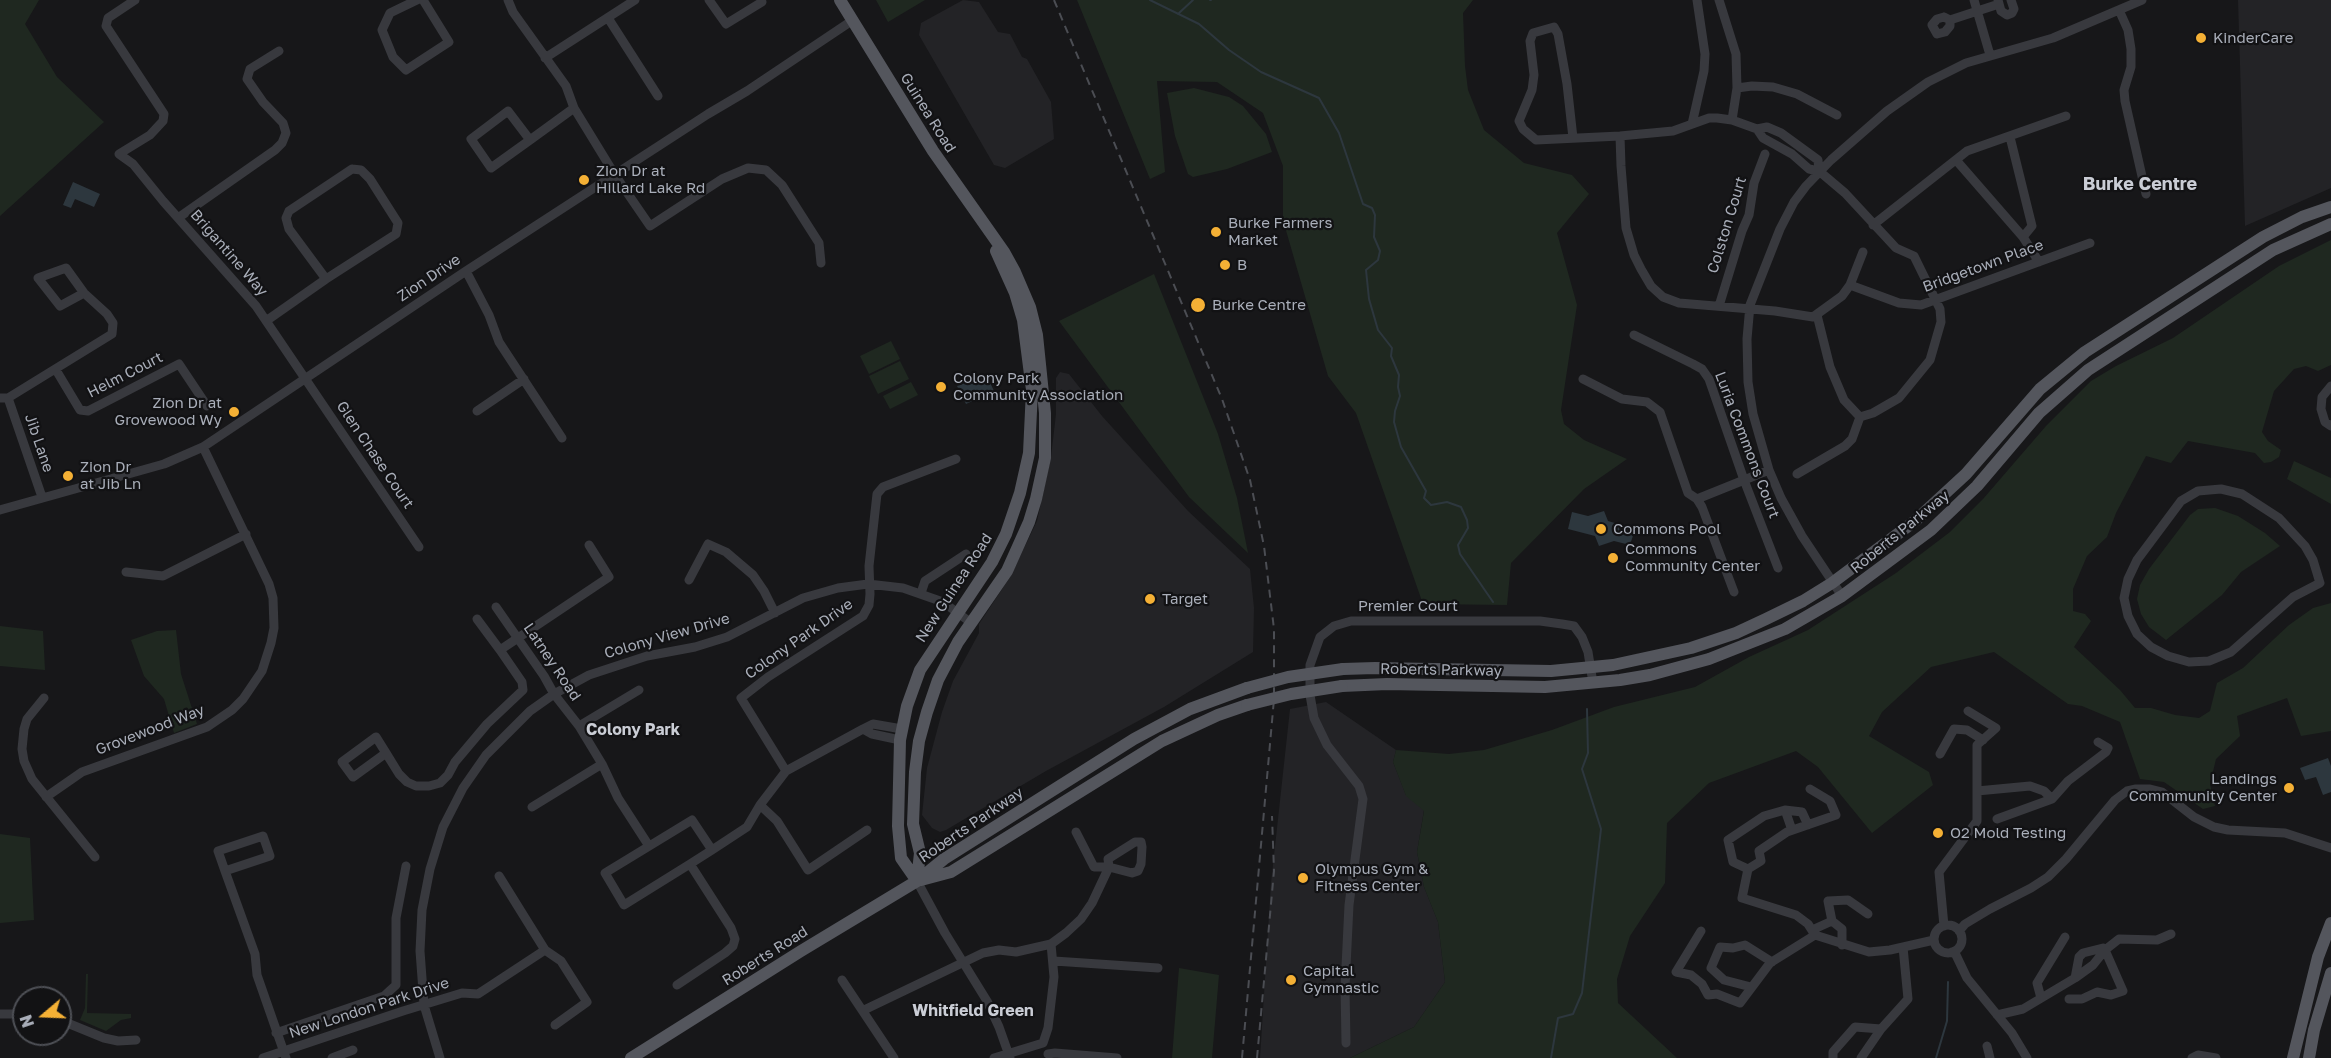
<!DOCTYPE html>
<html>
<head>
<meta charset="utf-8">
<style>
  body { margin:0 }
  #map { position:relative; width:2331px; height:1058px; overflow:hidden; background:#171719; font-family:"Golos Text",sans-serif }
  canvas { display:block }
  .north { position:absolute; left:12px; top:986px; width:60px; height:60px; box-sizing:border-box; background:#121214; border:2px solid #4e5056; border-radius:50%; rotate:251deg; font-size:16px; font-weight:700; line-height:24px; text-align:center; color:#a9aeb9 }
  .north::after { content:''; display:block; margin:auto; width:21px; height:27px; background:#f4b035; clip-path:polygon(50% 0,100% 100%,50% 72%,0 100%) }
</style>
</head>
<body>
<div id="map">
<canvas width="2331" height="1058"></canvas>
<div class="north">N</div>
</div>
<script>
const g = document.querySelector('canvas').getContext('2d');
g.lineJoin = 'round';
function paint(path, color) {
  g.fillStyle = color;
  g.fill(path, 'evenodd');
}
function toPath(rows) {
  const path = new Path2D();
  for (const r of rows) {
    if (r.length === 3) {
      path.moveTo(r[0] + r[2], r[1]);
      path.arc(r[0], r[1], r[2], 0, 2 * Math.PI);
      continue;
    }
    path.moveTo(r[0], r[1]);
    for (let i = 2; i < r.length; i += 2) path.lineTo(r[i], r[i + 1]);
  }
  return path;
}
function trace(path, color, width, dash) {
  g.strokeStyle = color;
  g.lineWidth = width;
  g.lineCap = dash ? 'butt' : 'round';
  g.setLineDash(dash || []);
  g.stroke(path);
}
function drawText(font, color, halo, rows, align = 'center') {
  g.font = font + ' "Golos Text",sans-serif';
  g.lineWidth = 4.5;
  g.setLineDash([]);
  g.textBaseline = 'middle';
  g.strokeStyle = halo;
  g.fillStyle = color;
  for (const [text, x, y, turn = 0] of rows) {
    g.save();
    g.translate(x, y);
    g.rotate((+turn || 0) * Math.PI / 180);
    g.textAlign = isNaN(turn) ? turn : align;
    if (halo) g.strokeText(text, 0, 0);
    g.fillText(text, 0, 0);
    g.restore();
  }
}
const built = toPath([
  [963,0,979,2,998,32,1010,34,1022,57,1027,59,1051,102,1054,139,1005,168,994,165,919,35,921,23],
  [2238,0,2331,0,2331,188,2245,226],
  [1060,372,1069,374,1102,416,1188,511,1250,569,1254,608,1253,652,1164,707,1046,771,946,830,940,832,932,828,922,815,927,768,942,712,953,681,979,633,979,624,1010,577,1037,521,1051,457,1056,414,1056,378],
  [1326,702,1396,750,1393,762,1406,795,1424,810,1417,852,1424,887,1438,922,1445,982,1414,1027,1350,1058,1260,1058,1271,883,1290,709]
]);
const green = toPath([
  [0,0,39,0,25,24,57,77,104,122,0,216],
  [876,0,925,0,888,22],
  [1077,0,1473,0,1463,13,1465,66,1468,90,1484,130,1524,163,1572,175,1589,194,1557,233,1577,305,1561,410,1564,424,1584,440,1627,459,1584,489,1511,563,1507,605,1423,604,1356,413,1328,376,1283,220,1283,166,1263,113,1217,82,1157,81,1165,172,1150,179],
  [1194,88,1229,97,1243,106,1266,134,1272,152,1227,169,1193,177,1188,174,1175,136,1167,93],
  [2331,240,2331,365,2318,371,2306,366,2294,369,2274,391,2262,432,2268,441,2281,450,2279,457,2271,462,2264,463,2255,453,2188,441,2171,463,2146,456,2116,513,2107,537,2087,556,2073,589,2073,611,2085,614,2091,621,2074,647,2120,690,2135,708,2151,708,2175,715,2199,718,2210,711,2217,683,2243,668,2289,625,2313,608,2331,603,2331,731,2301,736,2287,698,2237,716,2240,736,2216,759,2210,784,2215,806,2203,809,2164,782,2140,779,2120,722,2082,706,2068,704,1994,652,1931,667,1882,712,1869,736,1929,772,1933,785,1872,833,1818,767,1796,751,1709,783,1667,823,1665,883,1630,936,1617,979,1618,1003,1677,1058,1350,1058,1414,1027,1445,982,1438,922,1424,887,1417,852,1424,811,1406,796,1393,762,1396,750,1449,754,1484,750,1552,730,1614,707,1695,687,1749,657,1808,630,1896,573,1950,532,1983,499,2046,426,2091,381,2116,366,2173,338,2279,266],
  [1154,274,1218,434,1237,498,1248,553,1189,497,1059,321],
  [891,341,900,359,869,374,860,356],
  [900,361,909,379,878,394,869,376],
  [911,382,918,395,890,409,883,396],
  [2294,461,2331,478,2331,504,2287,479],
  [2215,508,2238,516,2265,533,2280,546,2241,572,2222,595,2166,640,2149,627,2141,614,2137,599,2140,585,2149,569,2190,515,2198,509],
  [0,626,43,631,45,670,0,666],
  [176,630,181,674,197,724,174,733,164,699,144,676,131,640,157,631],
  [0,834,30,838,34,920,0,923],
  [1179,968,1219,975,1212,1058,1172,1058],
  [86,974,88,974,87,1013,131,1014,131,1018,121,1020,106,1031,80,1020,85,1008]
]);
const water = toPath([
  [73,182,100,194,94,207,75,199,71,208,63,205],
  [986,374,994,391,966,404,957,386],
  [1604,511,1608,521,1635,529,1630,545,1614,541,1599,546,1595,536,1568,529,1572,512,1588,516],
  [2328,758,2331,766,2331,792,2323,795,2316,777,2305,780,2300,768]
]);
const stream = toPath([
  [1150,0,1199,24,1229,50,1261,72,1319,98,1339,133,1363,204,1372,208,1375,215,1374,237,1380,251,1378,260,1366,270,1369,299,1378,330,1392,348,1391,356,1399,375,1398,387,1400,396,1395,411,1394,422,1401,447,1426,491,1424,498,1431,505,1447,502,1461,507,1467,520,1468,528,1458,545,1460,554,1493,602],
  [1210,0,1211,0],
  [1178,14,1193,0],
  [1551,1058,1558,1018,1573,1014,1582,993,1601,829,1582,769,1588,753,1587,709],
  [1936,1058,1947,1021,1948,982]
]);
const minor = toPath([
  [135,0,108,18,106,26,164,114,163,121,150,135,119,154,133,164,163,201,256,306,419,547],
  [417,0,390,13,382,30,393,57,406,70,449,42,423,0],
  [508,0,513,12,566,86,574,108,615,175,650,226,722,179,748,168,766,170,782,185,819,243,821,263],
  [709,0,726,24,762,2],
  [1719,0,1736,54,1737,88,1732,120],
  [1974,0,1990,55],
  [1998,0,2001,11,2007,15,2012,13,2014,9,2011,0],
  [2119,10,2128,30,2131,49,2131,67,2124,90,2125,101,2146,194],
  [1944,17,1950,20,1950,26,1945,32,1937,34,1932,25,1937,19,1944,17],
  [608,18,658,96],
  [1950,20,1999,4],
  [545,58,635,0],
  [1737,88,1752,86,1773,87,1797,94,1837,115],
  [508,111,530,140,491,168,471,139,508,111],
  [1692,124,1704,71,1705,54,1697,0],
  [1757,129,1763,138,1792,154,1809,169,1819,171,1845,193,1896,248,1914,256,1940,309,1941,322,1930,360,1899,398,1873,413,1860,417,1852,439,1845,446,1797,474],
  [1620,136,1621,166,1626,228,1634,255,1641,269,1651,286,1663,297,1679,303,1775,311,1813,317,1842,296,1850,285,1863,252],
  [2010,137,2032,226,2023,237,2039,262],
  [1573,138,1567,84,1558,34,1554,27,1533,33,1530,41,1534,75,1532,90,1519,121,1523,129,1536,140,1620,136,1673,131,1709,118,1717,118,1732,120,1757,129,1767,127,1781,133,1818,160,1819,171],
  [530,140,574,108],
  [1956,160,2023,237],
  [352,169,361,170,370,179,398,223,396,234,326,279,289,229,286,218,289,211,352,169],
  [178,218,275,150,282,143,286,133,283,123,263,102,247,79,250,69,279,51],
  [1873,225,1967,151,2066,116],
  [466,271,489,315,499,342,562,438],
  [1850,285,1899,303,1921,305,2090,243],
  [1719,306,1742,231,1749,215,1754,183,1765,154],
  [1817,315,1830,367,1844,400,1860,417],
  [266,321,326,279],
  [1634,335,1693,364,1702,369,1709,379,1744,480,1778,568],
  [56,370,80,410,88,411,179,364,207,406],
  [1583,379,1622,399,1647,402,1660,412,1688,493,1697,499,1702,507,1734,592],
  [2331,386,2322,397,2321,409,2325,422,2331,426],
  [0,398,8,398,112,334,113,323,107,314,84,293,66,268,38,278,60,306,84,293],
  [8,398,42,497],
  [477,411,524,379],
  [2221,489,2242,494,2279,518,2305,546,2313,560,2320,583,2293,597,2231,652,2209,661,2189,662,2168,656,2151,647,2137,634,2128,616,2124,598,2128,579,2137,560,2181,501,2198,491,2221,489],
  [1697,499,1769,470],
  [0,510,164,464,203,447,466,271,708,114,747,91,853,20],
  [126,572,163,576,246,534],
  [689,580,708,544,726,552,753,575,764,591,775,613],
  [921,593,925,581,966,554],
  [1842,596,1802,536,1781,498,1769,470,1753,414,1748,382,1747,339,1750,305,1780,229,1794,202,1806,186,1831,160,1887,111,1928,82,1966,63,2053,38,2142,0],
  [496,607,544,676,554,694,579,726,602,764,618,798,649,846],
  [477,619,500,650],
  [44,698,27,719,24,729,22,749,24,761,32,779,95,857],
  [579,726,639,690],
  [863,729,872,734,900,740],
  [386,753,353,777,342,762,376,737,386,753,399,774,407,782,416,786,429,786,440,783,448,775,455,762,487,724,523,690,522,682,500,650,609,577,589,545],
  [1940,754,1954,729,1967,730,1983,740],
  [786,771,741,698,768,677,863,616,869,605,870,594,869,566,877,494,883,487,956,459],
  [1810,789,1830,801,1836,815,1787,832,1759,851,1761,861,1748,869,1742,898,1796,915,1808,924,1815,935,1869,952,1890,950,1934,940],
  [1977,791,2030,786,2044,791,2052,799,1997,819],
  [46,797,82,772,207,727,232,710,243,699,262,671,271,643,274,628,273,598,269,584,203,447],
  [2052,799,2068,781,2106,752,2108,748,2098,742],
  [532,807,602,764],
  [1785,810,1802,812,1808,825],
  [867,830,808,870,777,821,760,805,786,771,863,729,873,724,902,729],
  [712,850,692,820,605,873,624,905,690,864,712,850,747,827,760,805],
  [1748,869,1733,862,1728,840,1764,816,1785,810,1792,830],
  [225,871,270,856,263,836,218,851,225,871,255,954,257,975,286,1058],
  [499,876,545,950,561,961,587,1002,555,1025],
  [917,881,945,933,987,1001,999,1027,1010,1058],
  [1832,921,1842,929,1842,945],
  [1948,939,14],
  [1944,926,1939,872,1977,821,1977,745,1996,728,1968,711],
  [1812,930,1832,921,1828,901,1848,900,1868,914],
  [1701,931,1676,972,1691,975,1702,984,1708,995,1717,994,1740,1003,1770,963,1815,935],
  [1959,931,1965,924,1990,909,2031,888,2048,877,2066,859,2115,800,2127,791,2136,789,2150,789,2162,792,2194,817,2214,827,2228,830,2285,833,2331,848],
  [1952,952,1956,955,1967,978,2012,1033,2027,1058],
  [1054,961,1158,968],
  [2075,978,2079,957,2083,953,2103,948,2105,950],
  [842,980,894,1058],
  [677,985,725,953,733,946,735,939,731,928,690,864],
  [1751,987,1724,980,1711,968,1720,947,1733,948,1745,945,1772,962],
  [2041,998,2037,983,2065,937],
  [2069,999,2082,999,2097,992,2111,995,2123,991,2105,950],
  [864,1010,983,953,999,950,1016,952,1051,944,1066,933,1081,919,1092,903,1109,867,1108,859,1135,842,1141,842,1142,847,1141,864,1138,871,1132,873,1109,867,1094,867,1076,832],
  [0,1014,24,1014],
  [1997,1015,2023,1009,2075,978,2093,965,2105,950,2119,939,2157,940,2171,934],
  [60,1020,104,1038,118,1041,136,1040],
  [276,1033,384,996,396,985,396,918,406,866],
  [1346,1043,1345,987,1349,905,1363,799,1359,786,1327,745,1314,718,1310,695,1310,665,1320,637,1334,626,1351,621,1540,621,1562,624,1574,626,1582,637,1588,652,1593,683],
  [1987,1046,1990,1058],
  [1048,1054,1055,1053,1117,1058],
  [263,1058,403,1011,462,993,478,994,545,950],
  [332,1058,353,1050],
  [440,1058,424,1005,420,951,422,910,430,869,443,827,463,788,486,755,530,711,554,694,589,675,647,656,695,647,727,637,803,598,838,588,868,584,903,588,943,602,970,622],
  [994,1058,1043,1043,1048,1028,1054,977,1051,944],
  [1833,1058,1833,1052,1855,1027,1881,1029],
  [1861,1058,1881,1029,1908,999,1903,947],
  [2192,1058,2198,1055,2216,1058]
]);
const major = toPath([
  [840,0,933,151,1004,252,1015,272,1030,307,1037,335,1045,413,1045,458,1036,499,1029,522,1007,571,958,642,938,680,927,712,919,741,915,772,913,824,920,853,917,881],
  [1343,669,1375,668,1551,671,1613,665,1691,648,1736,633,1766,619,1803,601,1832,583,1915,521,1966,474,2040,389,2085,352,2263,237,2302,217,2331,207],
  [1342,686,1387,684,1545,687,1620,680,1650,675,1709,659,1785,629,1842,596,1931,530,1977,486,2039,413,2088,370,2273,250,2331,224],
  [921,880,951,872,1162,741,1218,715,1247,705],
  [917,881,901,858,898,826,900,740,907,706,920,670,992,562,1006,534,1020,493,1029,453,1032,390,1023,320,1015,293,996,251],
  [631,1058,801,951,917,881,944,859,1134,739,1190,709,1247,688],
  [2293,1058,2318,957,2331,923],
  [2309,1058,2314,1030,2331,973]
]);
const rail = toPath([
  [1054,0,1222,399,1250,480,1264,546,1274,629,1274,699,1242,1058],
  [1257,1058,1274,871,1272,816]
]);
const majorBridge = toPath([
  [1247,688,1288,677,1343,669],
  [1247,705,1291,694,1342,686]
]);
const markers = [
  [2201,38,6,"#f4b035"],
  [584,180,6,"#f4b035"],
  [1216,232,6,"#f4b035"],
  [1225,265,6,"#f4b035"],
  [1198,305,8,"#f4b035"],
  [941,387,6,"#f4b035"],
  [234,412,6,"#f4b035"],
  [68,476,6,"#f4b035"],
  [1601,529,6,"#f4b035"],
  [1613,558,6,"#f4b035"],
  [1150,599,6,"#f4b035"],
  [2289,788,6,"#f4b035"],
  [1938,833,6,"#f4b035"],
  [1303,878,6,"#f4b035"],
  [1291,980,6,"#f4b035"]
];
const poiNames = [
  ["KinderCare",2213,38],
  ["Zion Dr at",596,171],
  ["Hillard Lake Rd",596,188],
  ["Burke Farmers",1228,223],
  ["Market",1228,240],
  ["B",1237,265],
  ["Burke Centre",1212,305],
  ["Colony Park",953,378],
  ["Community Association",953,395],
  ["Zion Dr at",222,403,"right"],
  ["Grovewood Wy",222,420,"right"],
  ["Zion Dr",80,467],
  ["at Jib Ln",80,484],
  ["Commons Pool",1613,529],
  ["Commons",1625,549],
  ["Community Center",1625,566],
  ["Target",1162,599],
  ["Landings",2277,779,"right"],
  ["Commmunity Center",2277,796,"right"],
  ["O2 Mold Testing",1950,833],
  ["Olympus Gym &",1315,869],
  ["Fitness Center",1315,886],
  ["Capital",1303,971],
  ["Gymnastic",1303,988]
];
const streetNames = [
  ["Guinea Road",928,113,58],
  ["Colston Court",1727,225,-73],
  ["Brigantine Way",229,253,49],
  ["Bridgetown Place",1983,266,-20],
  ["Zion Drive",429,278,-34],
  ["Helm Court",125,375,-27],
  ["Jib Lane",39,443,71],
  ["Luria Commons Court",1747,445,69],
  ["Glen Chase Court",375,455,56],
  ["Roberts Parkway",1900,532,-39],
  ["New Guinea Road",954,588,-57],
  ["Premier Court",1408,606],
  ["Colony View Drive",667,636,-16],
  ["Colony Park Drive",799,639,-35],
  ["Latney Road",552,662,56],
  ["Roberts Parkway",1441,670,1],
  ["Grovewood Way",150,730,-21],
  ["Roberts Parkway",971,825,-34],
  ["Roberts Road",765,956,-32],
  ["New London Park Drive",369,1008,-18]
];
const neighbourhoodNames = [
  ["Colony Park",633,730],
  ["Whitfield Green",973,1011]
];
const quarterNames = [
  ["Burke Centre",2140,184]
];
paint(built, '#232326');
paint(green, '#1f2820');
paint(water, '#2d373e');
trace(stream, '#2d373e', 2);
trace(minor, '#38393e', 9);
trace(major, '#54565d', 12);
trace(rail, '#4b4d53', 2, [8, 6]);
trace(majorBridge, '#54565d', 12);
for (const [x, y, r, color] of markers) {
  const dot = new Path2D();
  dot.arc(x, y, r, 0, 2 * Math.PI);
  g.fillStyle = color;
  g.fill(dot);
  trace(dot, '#121214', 2);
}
drawText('15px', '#a9aeb9', '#121214', poiNames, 'left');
drawText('15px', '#a9aeb9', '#121214', streetNames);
drawText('bold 16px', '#cacdd5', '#121214', neighbourhoodNames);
drawText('bold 18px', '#cacdd5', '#121214', quarterNames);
</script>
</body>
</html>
